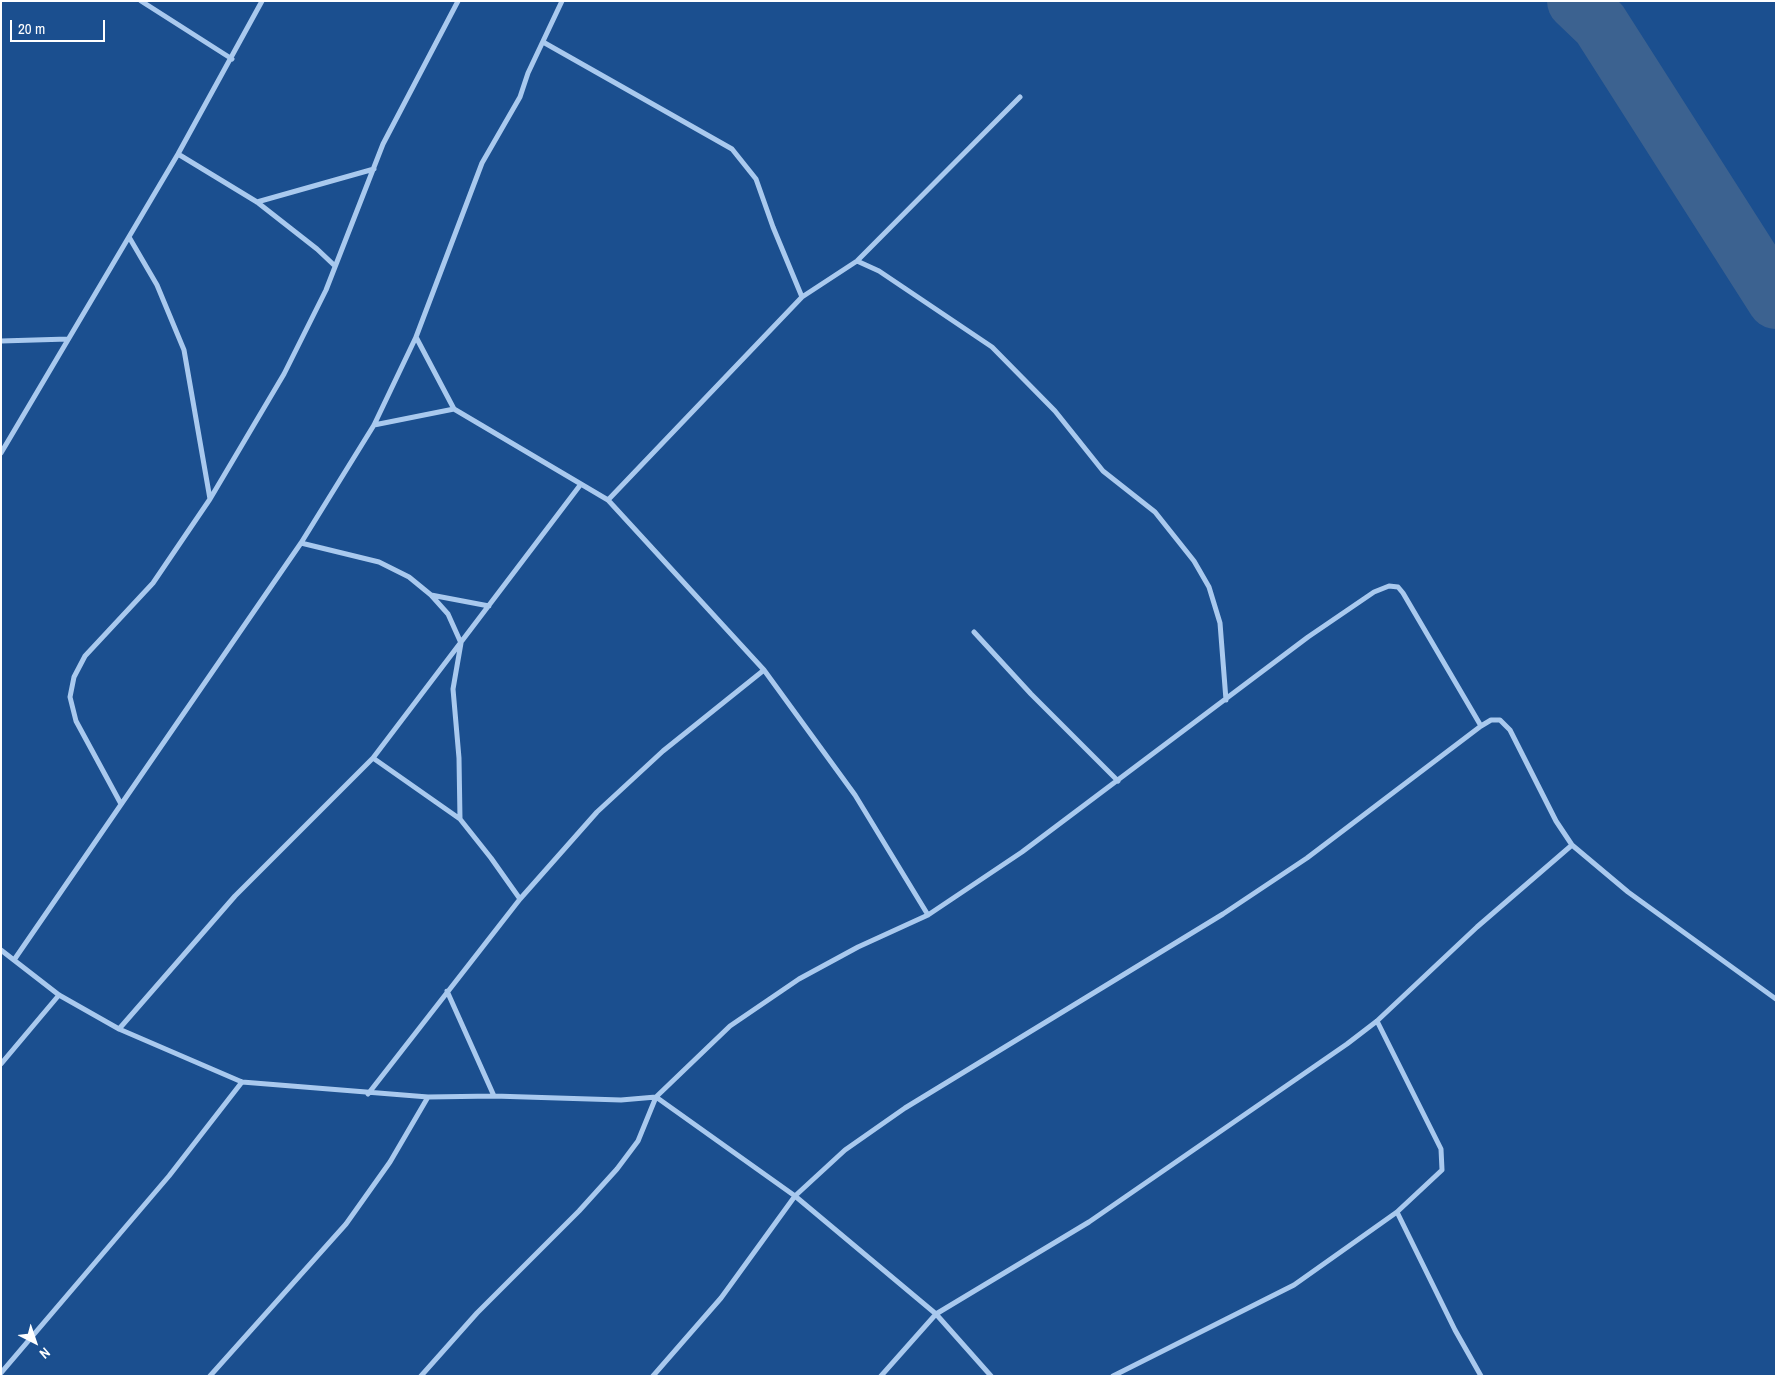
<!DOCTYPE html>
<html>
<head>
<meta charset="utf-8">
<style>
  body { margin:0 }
  #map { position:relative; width:1777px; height:1377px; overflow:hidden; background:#1b4f8f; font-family:"Archivo Narrow",sans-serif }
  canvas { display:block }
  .frame { position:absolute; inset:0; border:2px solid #fff; pointer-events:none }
  .north { position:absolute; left:10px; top:1317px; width:50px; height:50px; -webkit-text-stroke:4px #1b4f8f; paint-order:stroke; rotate:139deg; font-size:14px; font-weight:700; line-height:20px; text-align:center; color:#fff }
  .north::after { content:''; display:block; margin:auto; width:18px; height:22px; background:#fff; clip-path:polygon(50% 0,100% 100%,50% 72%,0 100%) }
  .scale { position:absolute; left:10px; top:20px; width:95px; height:22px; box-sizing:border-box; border:2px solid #fff; border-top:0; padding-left:6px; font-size:15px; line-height:18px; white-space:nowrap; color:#fff; -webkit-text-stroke:4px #1b4f8f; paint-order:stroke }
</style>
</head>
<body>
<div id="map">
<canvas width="1777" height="1377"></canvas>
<div class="frame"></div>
<div class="north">N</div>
<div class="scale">20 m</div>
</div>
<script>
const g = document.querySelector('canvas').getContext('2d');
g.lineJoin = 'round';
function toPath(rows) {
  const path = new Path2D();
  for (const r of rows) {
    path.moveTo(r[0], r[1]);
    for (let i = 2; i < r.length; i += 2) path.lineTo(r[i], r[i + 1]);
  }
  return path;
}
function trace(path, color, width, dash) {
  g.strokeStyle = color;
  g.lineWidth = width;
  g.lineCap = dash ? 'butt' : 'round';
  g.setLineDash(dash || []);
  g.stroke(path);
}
const river = toPath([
  [1576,1,1600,24,1776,300]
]);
const street = toPath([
  [141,1,232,59],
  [543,42,732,149,756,179,773,227,802,297],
  [178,154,257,202,317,249,335,266],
  [257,202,374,169],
  [129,237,157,285,184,350,210,499],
  [857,261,879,271,992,347,1055,411,1103,471,1155,512,1194,561,1209,587,1220,623,1226,700],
  [416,337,454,409,608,500,764,670,855,795,928,915],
  [1,341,68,339],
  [374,425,454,409],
  [1,453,178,154,262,1],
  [608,500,802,297,857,261,1020,97],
  [301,543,379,562,409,577,431,595,448,614,461,643,453,689,459,758,460,819],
  [431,595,489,606],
  [974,632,1031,694,1118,781],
  [373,758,460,819,491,858,520,899],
  [121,804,76,721,70,697,74,677,85,656,153,583,210,499,284,374,326,290,383,144,458,1],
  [1572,845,1628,892,1776,999],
  [1,950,59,995,119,1029,242,1082,428,1097,494,1096,621,1100,656,1097,795,1196,936,1314,991,1376],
  [14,960,301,543,374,425,416,337,482,163,520,97,528,73,562,1],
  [447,991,494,1096],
  [119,1029,235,896,373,758,581,484],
  [1,1064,59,995],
  [368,1094,520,899,597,812,663,751,764,670],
  [1397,1212,1455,1330,1481,1376],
  [1,1373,169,1176,242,1082],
  [210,1376,346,1224,390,1162,428,1097],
  [421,1376,477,1313,579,1211,617,1169,638,1141,656,1097,730,1026,799,979,858,947,928,915,1022,852,1308,637,1374,592,1389,586,1398,587,1403,593,1481,726],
  [653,1376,721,1298,795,1196,845,1150,905,1108,1223,914,1307,858,1481,726,1491,720,1500,720,1510,730,1556,821,1572,845,1477,927,1377,1021,1347,1044,1089,1222,936,1314,881,1376],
  [1113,1376,1294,1285,1397,1212,1442,1170,1441,1149,1377,1021]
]);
trace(river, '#3c6290', 58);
trace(street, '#a9c9ee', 5);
</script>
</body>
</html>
